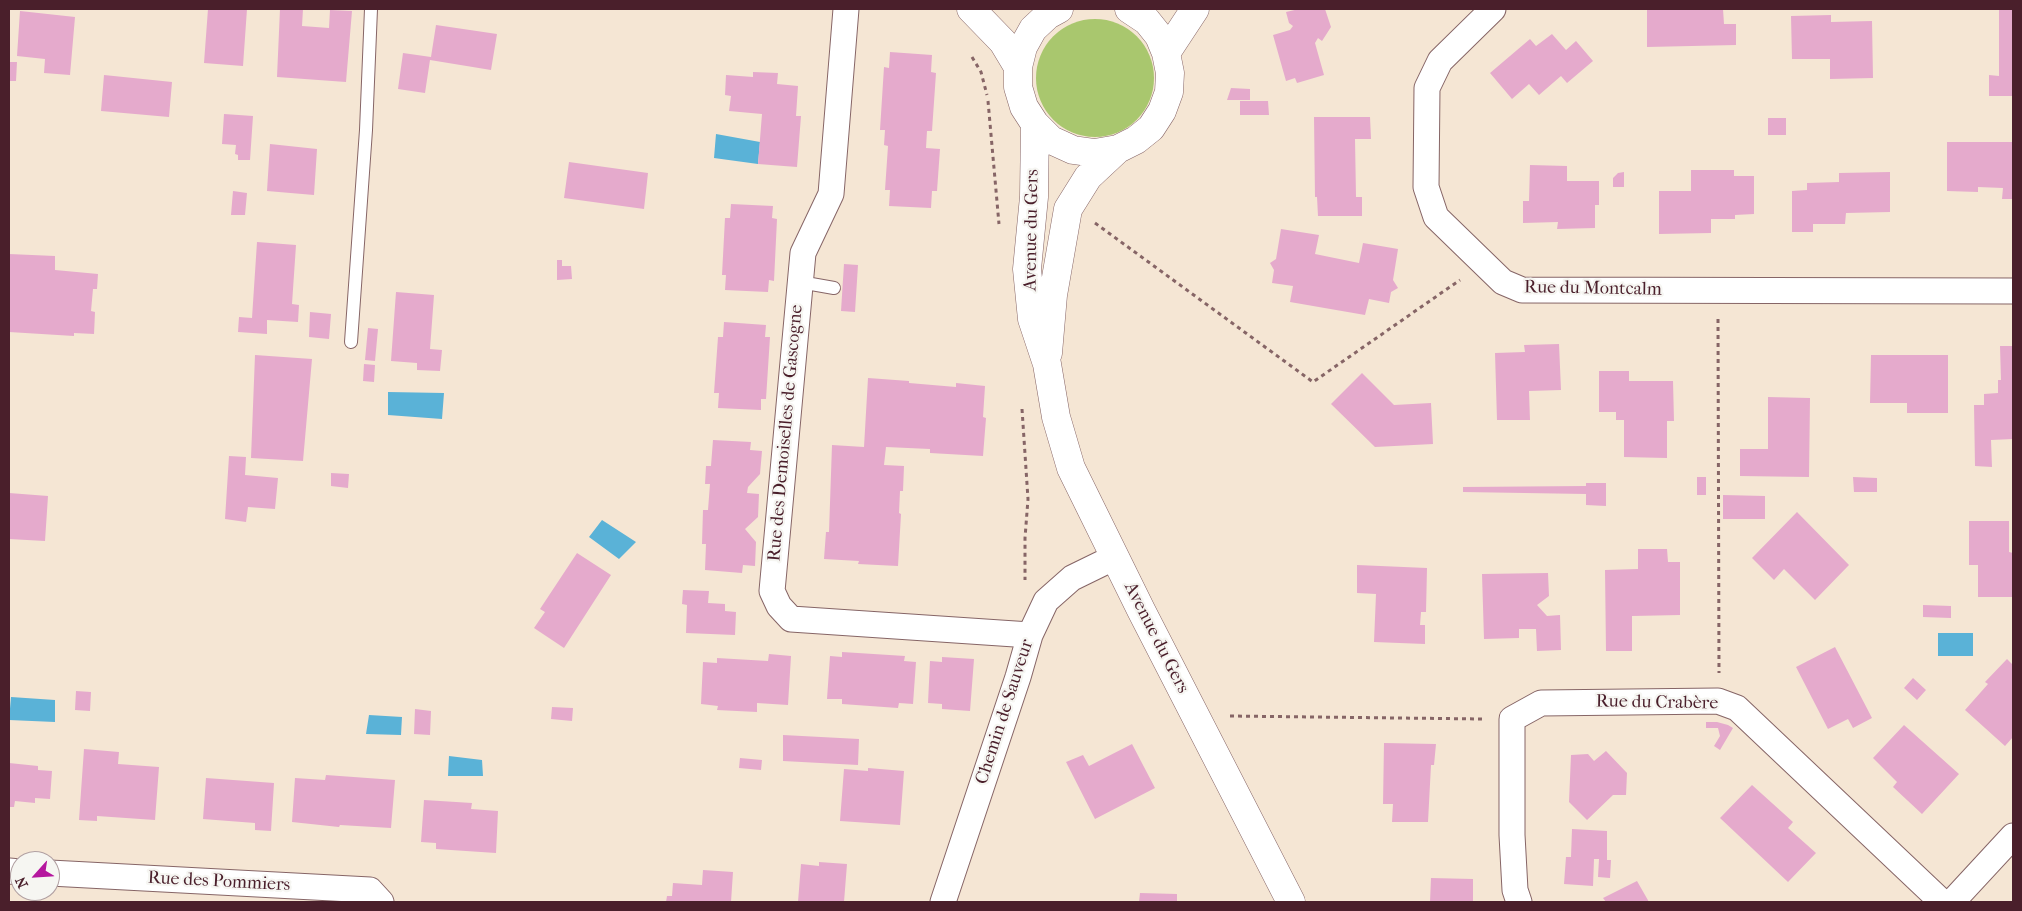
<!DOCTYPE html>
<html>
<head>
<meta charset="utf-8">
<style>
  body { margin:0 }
  #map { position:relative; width:2022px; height:911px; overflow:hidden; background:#f5e6d4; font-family:"IM FELL French Canon",serif }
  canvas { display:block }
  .frame { position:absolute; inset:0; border:10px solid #4a1f2b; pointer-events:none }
  .north { position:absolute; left:10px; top:851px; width:50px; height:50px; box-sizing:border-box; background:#f6f6f2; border:1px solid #b1a0a2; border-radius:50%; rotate:244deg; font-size:14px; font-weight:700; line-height:20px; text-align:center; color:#4a1f2b }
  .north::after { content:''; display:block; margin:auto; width:18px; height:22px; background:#b5179e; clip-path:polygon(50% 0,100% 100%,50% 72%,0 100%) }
</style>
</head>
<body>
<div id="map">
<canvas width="2022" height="911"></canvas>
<div class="frame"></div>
<div class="north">N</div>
</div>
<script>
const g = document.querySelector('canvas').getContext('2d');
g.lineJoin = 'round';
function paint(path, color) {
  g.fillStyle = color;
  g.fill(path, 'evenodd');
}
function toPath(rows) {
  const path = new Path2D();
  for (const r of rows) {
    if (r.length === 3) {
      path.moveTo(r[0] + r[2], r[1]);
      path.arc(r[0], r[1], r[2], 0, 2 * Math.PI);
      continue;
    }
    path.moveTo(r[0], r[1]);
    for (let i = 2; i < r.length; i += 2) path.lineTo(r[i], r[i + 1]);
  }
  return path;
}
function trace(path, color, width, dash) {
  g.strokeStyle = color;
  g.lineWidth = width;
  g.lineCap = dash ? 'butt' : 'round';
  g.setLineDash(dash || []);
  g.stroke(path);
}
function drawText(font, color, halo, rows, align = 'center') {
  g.font = font + ' "IM FELL French Canon",serif';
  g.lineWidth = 4.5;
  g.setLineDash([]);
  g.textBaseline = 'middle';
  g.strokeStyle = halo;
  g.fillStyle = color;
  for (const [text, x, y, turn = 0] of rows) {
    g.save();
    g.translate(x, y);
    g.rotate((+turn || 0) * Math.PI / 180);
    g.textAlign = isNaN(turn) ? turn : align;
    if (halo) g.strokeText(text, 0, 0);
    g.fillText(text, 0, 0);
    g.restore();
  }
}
const green = toPath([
  [1095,78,59]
]);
const water = toPath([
  [716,134,760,142,758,164,714,158],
  [388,392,444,393,442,419,388,415],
  [602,520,636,542,619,559,589,537],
  [1938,633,1973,633,1973,656,1938,656],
  [11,697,55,700,55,722,9,720],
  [369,715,402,717,401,735,366,734],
  [449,756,482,760,483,776,448,776]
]);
const building = toPath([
  [208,9,247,9,243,66,204,63],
  [280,9,303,9,302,26,329,28,330,10,352,11,346,82,277,77],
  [1299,9,1325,9,1331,27,1322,41,1318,38,1315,43,1324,75,1297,83,1295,78,1286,81,1273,35,1290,30,1293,26,1289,23,1286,12],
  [1647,9,1723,9,1724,24,1736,24,1736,45,1647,47],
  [1999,9,2013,9,2013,96,1989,96,1989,75,1999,76],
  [20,11,75,17,70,75,44,73,45,59,17,56],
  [1831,15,1831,22,1872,21,1873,78,1830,79,1830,59,1792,59,1791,16],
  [436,25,497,34,491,70,430,60,425,93,398,89,403,53,431,57],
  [1552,34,1566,50,1576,41,1593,61,1567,83,1561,76,1539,95,1529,84,1512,99,1490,73,1530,39,1536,46],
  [890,52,932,55,931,72,936,73,932,131,927,131,926,148,940,149,937,191,932,191,931,208,889,206,890,190,885,190,888,146,884,145,885,130,880,130,884,67,889,68],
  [10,62,17,62,16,81,9,81],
  [753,72,778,73,777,84,798,86,796,116,801,116,797,167,758,164,762,114,729,111,731,96,725,95,726,75,753,77],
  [104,75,172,82,169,117,101,111],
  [1231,88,1250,89,1250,100,1227,100],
  [1240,101,1268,101,1269,115,1240,115],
  [224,114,253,116,250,160,238,160,238,155,235,154,236,145,222,144],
  [1314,117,1370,117,1371,139,1355,139,1356,197,1362,197,1362,216,1318,216,1317,197,1315,197],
  [1768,118,1786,118,1786,135,1768,135],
  [1947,142,2013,142,2013,199,2002,199,2003,188,1978,187,1978,192,1947,191],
  [270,144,317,149,314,195,267,191],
  [569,162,648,173,644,209,564,198],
  [1530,165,1567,166,1567,181,1599,181,1599,205,1595,205,1595,228,1557,229,1558,222,1523,223,1523,201,1529,201],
  [1691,170,1734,170,1734,176,1754,176,1754,214,1735,215,1735,219,1711,219,1711,233,1659,234,1659,191,1691,191],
  [1624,172,1624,187,1613,187,1613,178,1618,173],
  [1890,172,1890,212,1846,213,1845,224,1813,224,1813,232,1792,232,1792,191,1807,190,1807,183,1839,182,1839,173],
  [233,191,247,193,245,215,231,215],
  [731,204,773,206,772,218,777,219,774,281,769,280,768,292,725,290,726,275,722,275,725,218,730,218],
  [1281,229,1319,235,1315,254,1359,263,1363,243,1398,249,1393,280,1398,288,1391,292,1389,303,1369,299,1365,315,1290,302,1293,286,1272,283,1274,270,1270,263,1276,259],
  [257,242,296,245,292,304,299,305,298,322,267,320,267,334,238,332,239,317,252,318],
  [9,254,55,256,55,270,98,274,97,289,93,289,91,311,95,312,94,334,74,333,74,336,9,332],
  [557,260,562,260,562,266,571,266,572,279,557,280],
  [844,264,858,265,855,312,841,311],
  [396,292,434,295,430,349,442,350,440,371,417,370,417,363,391,361],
  [310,312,331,314,329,339,309,337],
  [724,322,766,325,765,337,770,337,766,399,761,399,761,410,718,408,719,393,714,393,718,337,723,337],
  [368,328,378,329,375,361,365,360],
  [1559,344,1561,390,1529,391,1530,420,1497,420,1495,353,1525,352,1524,345],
  [2000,346,2013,346,2013,439,1991,440,1992,467,1975,466,1974,405,1984,405,1984,394,1998,393,1998,380,2001,380],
  [255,355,312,359,303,461,251,458],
  [1871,355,1948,355,1948,413,1907,413,1907,403,1870,403],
  [364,364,375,365,374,382,363,381],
  [1599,371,1629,371,1629,381,1673,381,1674,421,1667,421,1667,458,1624,457,1624,420,1616,420,1616,412,1599,412],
  [1362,373,1394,405,1431,403,1433,444,1375,447,1331,404],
  [868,378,909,381,909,383,956,387,956,383,985,386,983,417,986,418,983,456,930,453,930,449,886,447,884,465,904,466,903,491,900,491,899,513,901,514,898,566,858,564,859,561,824,559,826,532,829,532,832,445,864,447],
  [1768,397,1810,398,1809,477,1740,476,1740,449,1768,449],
  [713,440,751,442,750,450,762,451,760,474,748,487,747,493,759,494,758,517,745,529,756,542,755,566,743,565,742,573,705,570,706,544,702,544,703,510,708,510,710,484,705,484,706,466,711,466],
  [229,456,246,457,245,475,278,478,275,509,248,507,246,522,225,519],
  [331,473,349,474,348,488,331,486],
  [1697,477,1706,477,1706,495,1697,495],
  [1853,477,1877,478,1877,492,1854,492],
  [1586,483,1606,483,1606,506,1586,505,1586,494,1463,492,1463,487,1586,486],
  [9,493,48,496,45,541,9,539],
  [1723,495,1765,496,1765,519,1723,519],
  [1797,512,1849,565,1815,600,1784,569,1774,580,1752,558],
  [1969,521,2009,521,2009,552,2013,553,2013,597,1978,597,1978,565,1969,565],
  [1638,549,1667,549,1668,562,1680,562,1680,615,1632,616,1632,651,1606,651,1605,570,1638,569],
  [577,553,611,575,564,648,534,628,545,612,540,609],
  [1357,565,1427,568,1426,612,1421,612,1420,625,1425,625,1425,644,1374,642,1376,594,1357,593],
  [1548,573,1549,596,1537,605,1547,616,1560,615,1561,650,1537,651,1536,629,1519,629,1519,638,1484,639,1482,574],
  [683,590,709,591,708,603,725,604,725,611,736,612,735,635,686,633,687,605,682,604],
  [1923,605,1951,606,1951,618,1923,617],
  [1835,647,1872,718,1853,728,1848,719,1828,729,1796,667],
  [842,652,905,656,904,661,916,662,913,704,899,703,898,708,842,704,842,699,827,699,830,656,842,657],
  [769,654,791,656,788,705,757,703,757,712,717,710,718,706,701,704,703,662,717,663,717,658,768,661],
  [942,657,974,659,970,711,942,709,942,704,928,703,930,661,942,662],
  [2007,659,2013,665,2013,737,2005,746,1965,710,1988,684,1985,682],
  [1913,678,1926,690,1917,700,1904,688],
  [76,691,91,692,90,711,75,710],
  [552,707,573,708,572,721,551,719],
  [415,709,431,711,430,735,414,734],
  [1706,722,1717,722,1728,725,1733,728,1720,750,1714,746,1720,736,1718,728,1706,728],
  [1904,725,1959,774,1922,814,1893,787,1897,782,1873,758],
  [783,735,859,739,858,765,783,761],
  [1384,743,1436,744,1434,765,1431,765,1428,822,1392,822,1393,804,1383,804],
  [1132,744,1155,788,1095,819,1066,762,1083,755,1089,766],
  [84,749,119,752,118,764,159,767,155,820,97,816,97,821,79,820],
  [1606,751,1627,773,1626,795,1613,795,1587,820,1569,802,1571,755,1588,754,1594,761],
  [740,758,762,760,761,770,739,768],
  [9,763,38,766,38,770,52,771,50,799,35,798,35,803,15,801,14,807,9,807],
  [868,768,904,771,900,825,840,821,844,769,868,771],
  [326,775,395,780,391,828,340,825,339,827,292,822,295,778,325,780],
  [206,778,274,783,271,831,255,830,255,823,203,819],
  [1752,785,1793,822,1788,828,1816,853,1788,882,1720,818],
  [424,800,472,803,471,809,498,811,496,853,436,849,436,843,421,842],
  [1572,829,1607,831,1607,860,1611,860,1610,878,1598,877,1599,859,1594,859,1593,886,1564,884,1566,857,1571,857],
  [819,862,847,864,844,902,798,902,801,864,819,866],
  [703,870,733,872,731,902,666,902,667,896,672,896,673,883,702,885],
  [1431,878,1473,879,1473,902,1430,902],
  [1637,881,1649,902,1606,902,1603,898],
  [1140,893,1177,894,1177,902,1139,902]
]);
const path = toPath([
  [972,57,981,72,987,95],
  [988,101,999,224],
  [1095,223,1313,382,1460,280],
  [1718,319,1719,673],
  [1022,409,1028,499,1025,538,1025,580],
  [1230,716,1484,719]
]);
const service = toPath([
  [800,282,834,288],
  [351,342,366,130,371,9]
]);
const minor = toPath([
  [846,9,831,194,803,253,772,591,779,606,791,619,1030,635],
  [1493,9,1440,61,1427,88,1426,187,1436,217,1503,282,1522,290,2013,291],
  [9,871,20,872],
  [50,873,370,890,381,902],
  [943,902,1018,677,1030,635,1046,601,1072,578,1115,557],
  [1519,902,1515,890,1512,835,1512,719,1541,703,1718,701,1737,708,1942,902],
  [1952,902,2013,836]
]);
const secondary = toPath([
  [971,9,1003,42,1018,67],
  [1059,9,1048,15,1033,29,1023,47,1018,67,1018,87,1024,107,1035,124,1051,140,1073,150,1095,153,1118,149,1136,140,1151,128,1162,111,1169,92,1170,73,1166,53,1159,36,1147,21,1129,9],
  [1166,53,1195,9],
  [1035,124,1034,197,1027,269,1032,319,1047,364,1056,417,1071,468,1141,610,1291,902],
  [1048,353,1053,295,1068,209,1088,177,1118,149]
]);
const streetNames = [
  ["Avenue du Gers",1032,230,-89],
  ["Rue du Montcalm",1593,289,1],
  ["Rue des Demoiselles de Gascogne",786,433,-85],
  ["Avenue du Gers",1156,638,63],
  ["Rue du Crabère",1657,703,1],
  ["Chemin de Sauveur",1005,712,-72],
  ["Rue des Pommiers",219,882,3]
];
paint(green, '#a9c76e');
paint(water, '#5ab2d7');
paint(building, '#e5aacc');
trace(service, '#866566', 14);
trace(minor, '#866566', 27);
trace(secondary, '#866566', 29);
trace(path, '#866566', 3, [4, 4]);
trace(service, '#fff', 12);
trace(minor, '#fff', 25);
trace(secondary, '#fff', 28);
drawText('18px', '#4a1f2b', '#f6f6f2', streetNames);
</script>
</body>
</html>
